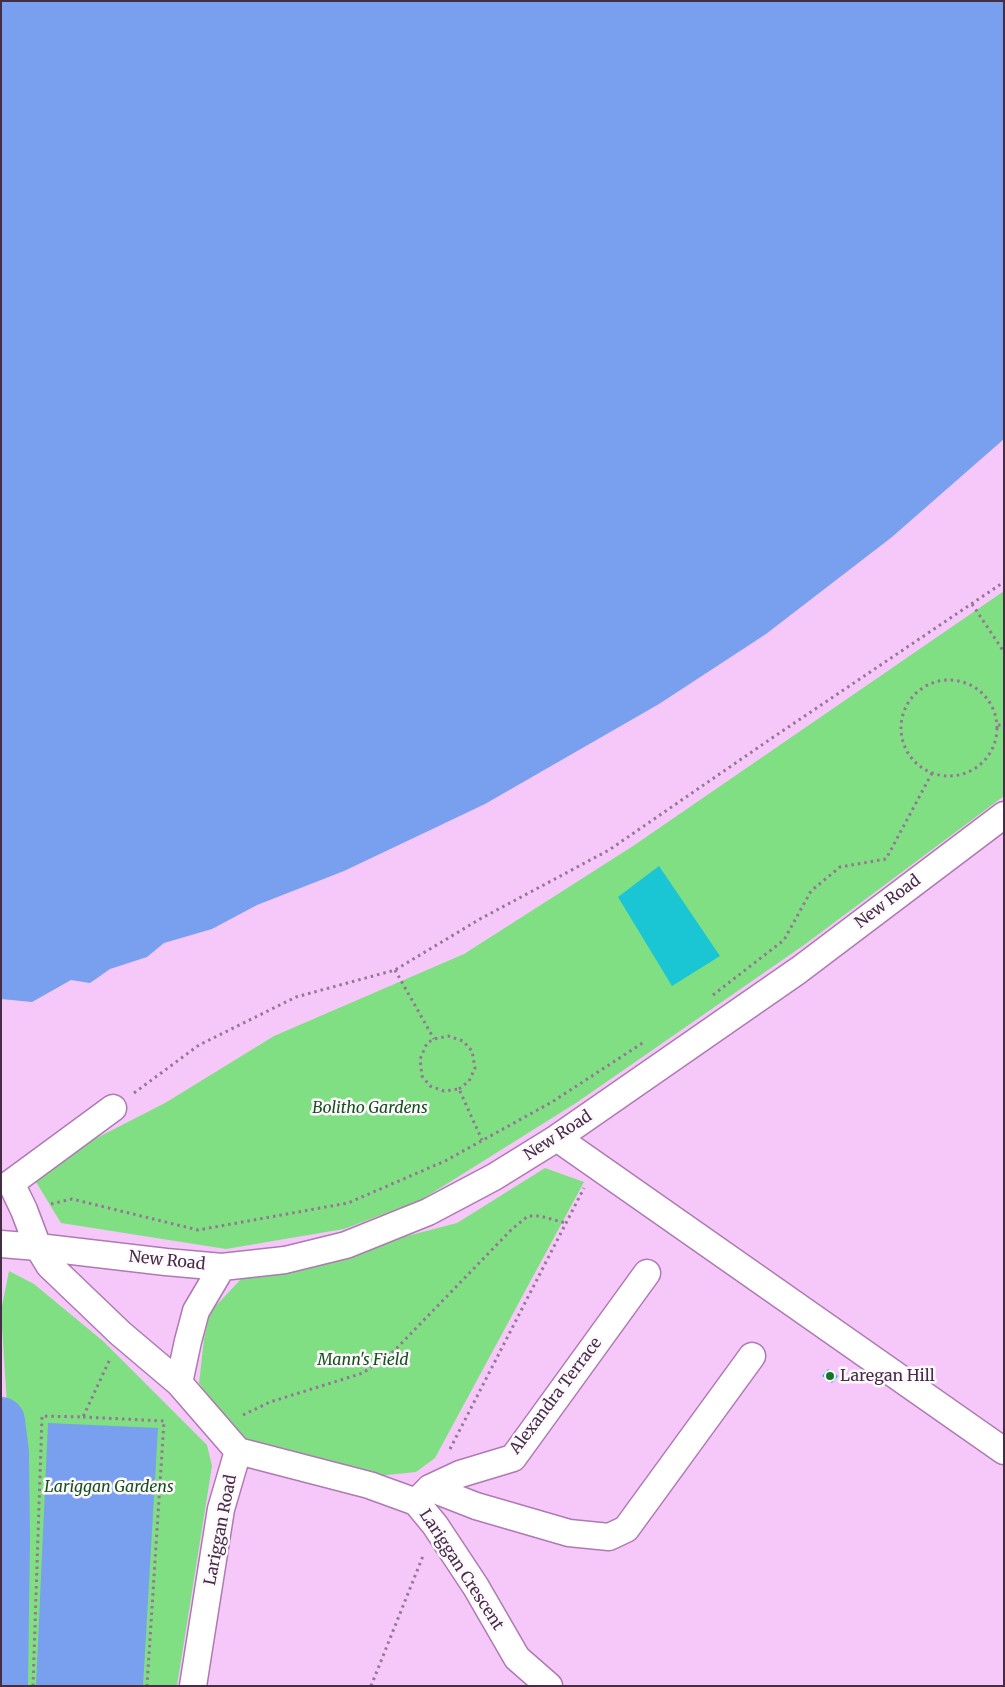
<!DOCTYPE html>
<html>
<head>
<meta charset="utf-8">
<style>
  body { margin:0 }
  #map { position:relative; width:1005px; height:1687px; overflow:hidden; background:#f6c8f9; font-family:Merriweather,serif }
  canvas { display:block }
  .frame { position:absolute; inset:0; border:2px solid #442d45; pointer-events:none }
</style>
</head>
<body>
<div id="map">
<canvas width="1005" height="1687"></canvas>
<div class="frame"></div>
</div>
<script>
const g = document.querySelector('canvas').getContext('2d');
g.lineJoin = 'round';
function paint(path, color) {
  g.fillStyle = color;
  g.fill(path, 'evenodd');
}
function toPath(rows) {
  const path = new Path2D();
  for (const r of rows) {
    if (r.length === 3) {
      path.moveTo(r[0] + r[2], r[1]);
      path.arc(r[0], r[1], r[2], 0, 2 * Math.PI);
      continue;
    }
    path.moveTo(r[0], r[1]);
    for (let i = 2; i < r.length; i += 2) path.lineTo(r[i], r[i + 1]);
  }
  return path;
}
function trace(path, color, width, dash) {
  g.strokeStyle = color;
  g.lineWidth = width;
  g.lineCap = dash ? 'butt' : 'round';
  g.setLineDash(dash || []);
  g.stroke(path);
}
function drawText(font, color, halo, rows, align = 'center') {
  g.font = font + ' Merriweather,serif';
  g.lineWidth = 5;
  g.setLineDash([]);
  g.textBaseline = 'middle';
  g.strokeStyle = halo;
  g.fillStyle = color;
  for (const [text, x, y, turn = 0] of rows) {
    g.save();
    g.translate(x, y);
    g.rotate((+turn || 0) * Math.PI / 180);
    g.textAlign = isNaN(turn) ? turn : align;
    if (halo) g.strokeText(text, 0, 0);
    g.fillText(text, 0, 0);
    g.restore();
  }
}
const green = toPath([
  [1004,591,1004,796,804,945,576,1103,421,1200,344,1229,226,1249,61,1223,36,1182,81,1146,165,1103,274,1036,464,954,633,846],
  [545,1168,584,1182,435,1458,416,1472,377,1476,239,1442,199,1383,204,1339,210,1312,241,1279,457,1223],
  [9,1271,34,1284,103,1341,207,1445,212,1466,177,1686,8,1686,10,1452,1,1311]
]);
const water = toPath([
  [1,1,1004,1,1004,439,892,537,766,634,659,704,485,804,344,871,257,905,212,929,164,943,147,957,110,969,90,983,71,980,32,1002,1,999],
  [48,1423,158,1428,143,1686,36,1686]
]);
const river = toPath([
  [1,1421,5,1452,6,1539,4,1686]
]);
const building = toPath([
  [659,866,720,956,672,986,618,897],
  [828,1369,838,1376,832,1383,822,1376]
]);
const path = toPath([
  [972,604,1004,652],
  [949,728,48],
  [998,725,1004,725],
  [395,970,434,1039],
  [713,995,784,940,811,891,840,867,886,859,932,773],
  [459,1089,469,1081,475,1068,472,1051,463,1041,448,1036,434,1039,427,1043,420,1059,422,1076,430,1086,444,1091,459,1089,482,1140],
  [134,1093,199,1045,296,997,395,970,480,919,609,850,772,738,1004,582],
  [51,1204,72,1199,198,1230,348,1203,445,1161,552,1102,644,1042],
  [243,1415,270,1402,363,1373,394,1351,512,1229,528,1216,540,1216,566,1223],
  [83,1417,164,1421,147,1686],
  [450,1449,584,1188],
  [33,1686,42,1416,83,1417,110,1359],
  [371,1686,423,1556]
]);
const minor = toPath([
  [113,1108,11,1183,24,1210,38,1247,49,1265,120,1333,179,1383,238,1451],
  [557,1138,1004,1451],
  [1,1244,38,1247,166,1262,222,1267,285,1260,346,1245,428,1212,494,1177,557,1138,799,970,1004,815],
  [179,1383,188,1341,196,1311,222,1267],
  [238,1451,369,1485,416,1502,435,1525,476,1587,517,1658,549,1686],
  [430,1488,476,1506,569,1533,609,1537,626,1529,752,1356],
  [422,1496,430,1488,460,1474,513,1458,647,1273],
  [193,1686,221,1509,238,1451]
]);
const markers = [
  [830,1376,5,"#187422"]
];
const streetNames = [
  ["New Road",888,902,-37],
  ["New Road",558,1136,-33],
  ["New Road",167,1261,6],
  ["Alexandra Terrace",556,1396,-53],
  ["Lariggan Road",221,1530,-79],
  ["Lariggan Crescent",461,1570,57]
];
const parkNames = [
  ["Bolitho Gardens",370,1108],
  ["Mann's Field",363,1360],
  ["Lariggan Gardens",109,1487]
];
const poiNames = [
  ["Laregan Hill",840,1376]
];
paint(green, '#80df82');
paint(water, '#799fef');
trace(river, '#799fef', 48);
paint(building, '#1ac5d4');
trace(minor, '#af79b3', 29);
trace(path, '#967598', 3, [2.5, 4]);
trace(minor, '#fff', 26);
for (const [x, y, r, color] of markers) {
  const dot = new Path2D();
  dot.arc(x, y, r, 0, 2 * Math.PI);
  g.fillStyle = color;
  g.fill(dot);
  trace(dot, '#fff9ff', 2);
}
drawText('16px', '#442d45', '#fff9ff', streetNames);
drawText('italic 16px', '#115318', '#fff9ff', parkNames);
drawText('16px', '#442d45', '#fff9ff', poiNames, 'left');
</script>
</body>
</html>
